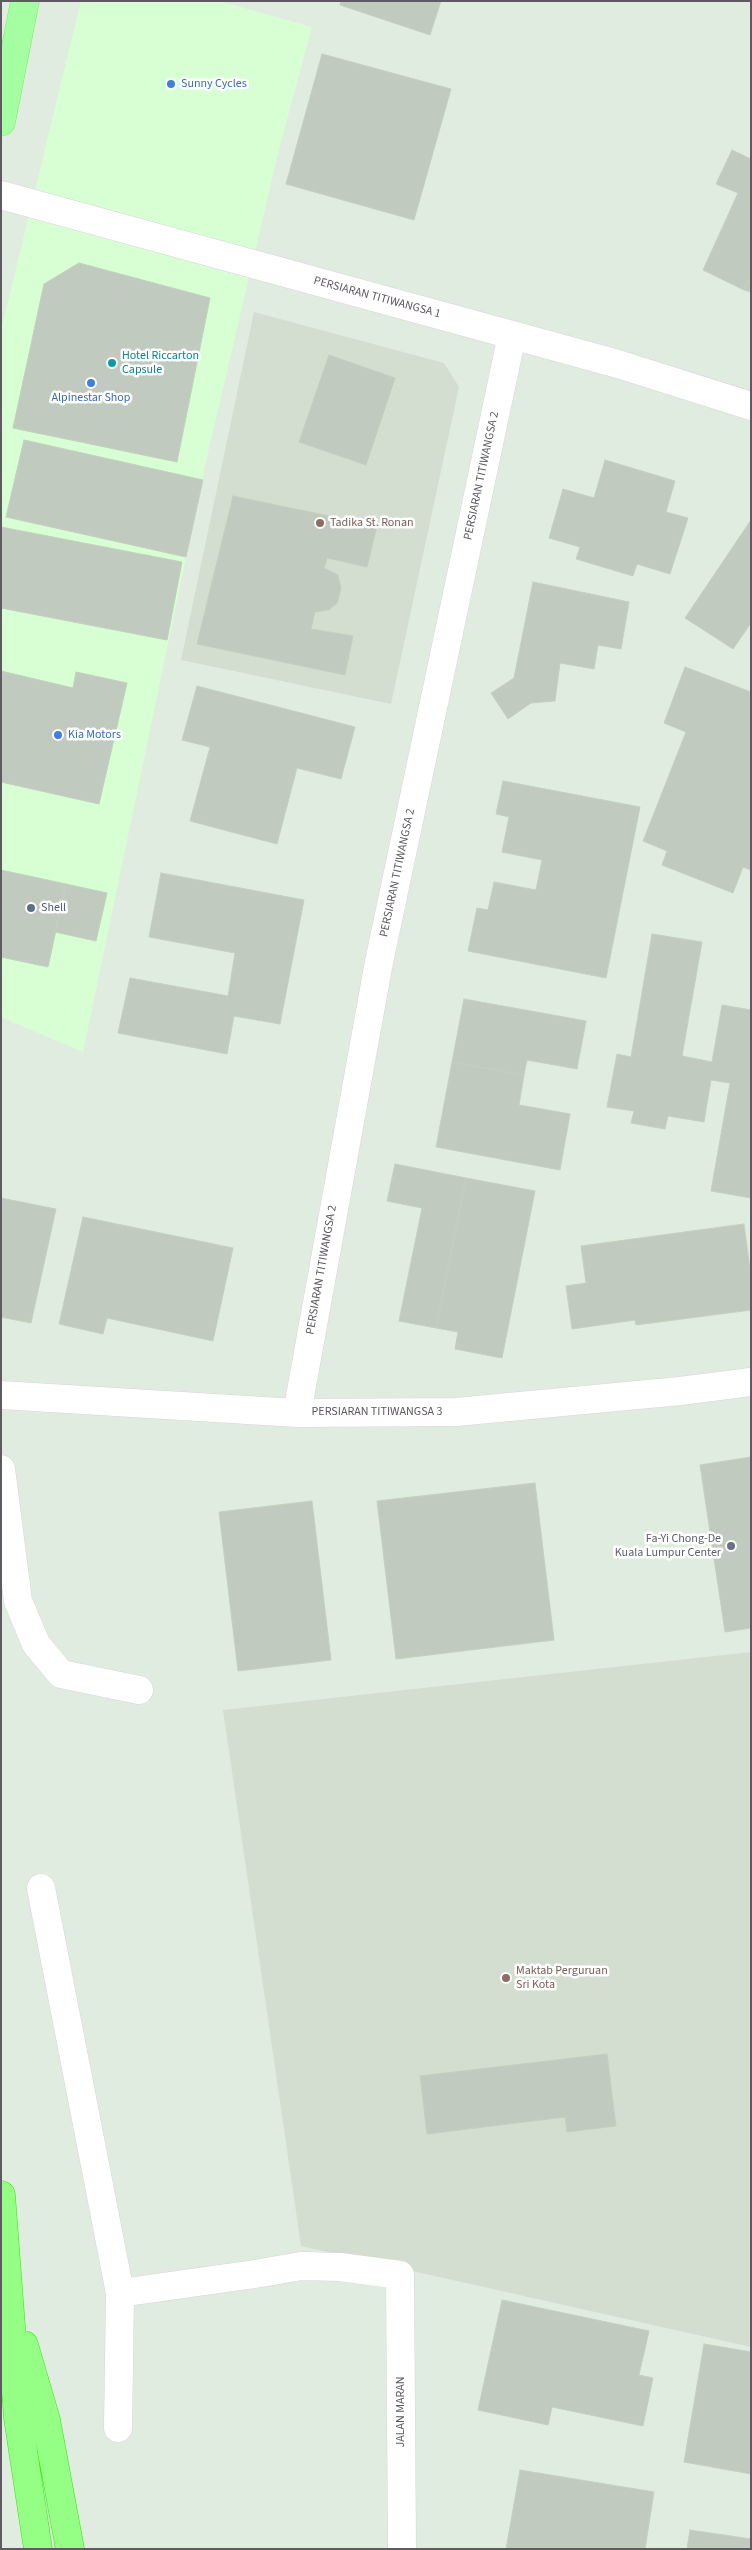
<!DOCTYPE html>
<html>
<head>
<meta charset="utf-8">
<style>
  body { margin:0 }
  #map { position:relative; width:752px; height:2550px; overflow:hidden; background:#e1ece0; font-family:"Source Sans 3",sans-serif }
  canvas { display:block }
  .frame { position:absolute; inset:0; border:2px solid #5f5961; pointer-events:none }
</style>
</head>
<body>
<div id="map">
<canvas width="752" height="2550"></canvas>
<div class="frame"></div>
</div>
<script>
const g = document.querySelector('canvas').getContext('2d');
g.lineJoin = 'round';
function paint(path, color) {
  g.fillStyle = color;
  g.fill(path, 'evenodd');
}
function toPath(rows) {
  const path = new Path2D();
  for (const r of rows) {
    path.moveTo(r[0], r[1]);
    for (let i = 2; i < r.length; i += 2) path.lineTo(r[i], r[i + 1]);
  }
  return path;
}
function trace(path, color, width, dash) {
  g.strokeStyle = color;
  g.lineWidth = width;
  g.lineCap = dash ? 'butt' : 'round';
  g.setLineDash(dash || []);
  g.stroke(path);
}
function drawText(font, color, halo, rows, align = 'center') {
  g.font = font + ' "Source Sans 3",sans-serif';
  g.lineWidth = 5;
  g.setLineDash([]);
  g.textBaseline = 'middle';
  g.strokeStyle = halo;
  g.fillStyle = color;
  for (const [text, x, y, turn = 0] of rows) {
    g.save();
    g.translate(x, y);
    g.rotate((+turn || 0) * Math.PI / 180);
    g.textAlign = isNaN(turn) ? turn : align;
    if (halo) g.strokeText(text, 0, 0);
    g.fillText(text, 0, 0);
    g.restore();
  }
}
const commercial = toPath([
  [81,1,219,1,312,27,279,149,206,461,83,1052,1,1017,1,330]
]);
const education = toPath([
  [254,312,444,363,459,387,391,704,181,660],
  [751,1652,751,2347,301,2246,223,1710]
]);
const building = toPath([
  [341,1,441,1,430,35,340,5,341,1],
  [322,54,451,89,414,220,286,184,322,54],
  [732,150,751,159,751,276,744,290,703,270,738,193,716,184,732,150],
  [79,263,210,298,177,462,13,428,44,284,79,263],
  [751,276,751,292,744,290,751,276],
  [329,355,395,378,366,465,299,442,329,355],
  [24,440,203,480,186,557,6,517,24,440],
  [605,460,675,481,666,512,688,518,670,574,637,564,633,576,576,559,580,547,549,538,563,489,594,498,605,460],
  [233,496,377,526,367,567,327,558,324,568,338,575,341,589,337,603,329,610,315,612,311,629,353,636,345,675,197,644,233,496],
  [751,520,751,623,733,649,685,618,751,520],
  [1,527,182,562,167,640,1,608,1,527],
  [533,582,629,602,621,649,598,645,594,669,560,663,555,701,531,703,508,719,491,693,514,678,533,582],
  [685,667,751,692,751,870,743,867,733,893,662,865,667,851,643,841,686,732,664,723,685,667],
  [1,671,73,688,76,672,127,683,99,804,1,782,1,671],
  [197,686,355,727,341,779,297,768,277,844,190,821,210,747,182,740,197,686],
  [503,781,640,807,606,978,468,951,477,908,488,910,494,882,536,890,542,860,502,852,509,817,496,814,503,781],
  [1,870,66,884,48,967,1,957,1,870],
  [161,873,304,900,280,1024,234,1016,227,1054,118,1033,130,978,228,996,235,953,149,937,161,873],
  [66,884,107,893,96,941,55,932,66,884],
  [652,934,702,942,682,1056,712,1062,722,1005,751,1010,751,1198,711,1191,730,1083,711,1080,704,1122,668,1116,665,1129,631,1123,634,1111,607,1107,617,1054,631,1057,652,934],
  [464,999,586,1021,577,1069,527,1060,524,1075,452,1062,464,999],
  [452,1062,524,1075,519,1105,570,1114,560,1170,436,1147,452,1062],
  [395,1164,466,1178,436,1328,399,1321,422,1208,387,1201,395,1164],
  [466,1178,535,1191,502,1358,455,1349,458,1332,436,1328,466,1178],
  [1,1198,56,1209,31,1323,1,1317,1,1198],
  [83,1217,233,1248,213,1341,107,1318,103,1334,59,1324,83,1217],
  [744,1224,751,1276,751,1310,636,1325,635,1320,572,1329,566,1286,586,1283,581,1246,744,1224],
  [751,1457,751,1628,725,1632,700,1465,751,1457],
  [535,1483,554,1640,396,1659,377,1501,535,1483],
  [312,1501,331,1660,238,1671,219,1512,312,1501],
  [607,2054,616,2126,567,2132,565,2117,427,2134,420,2076,607,2054],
  [502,2300,649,2331,639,2375,653,2378,643,2426,552,2407,548,2425,478,2410,502,2300],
  [704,2344,751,2352,751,2474,684,2462,704,2344],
  [520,2470,654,2492,645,2549,506,2549,520,2470],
  [690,2530,751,2539,751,2549,687,2549,690,2530]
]);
const minor = toPath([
  [1,195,618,364,751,406],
  [1,1395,297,1413,456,1412,680,1391,751,1382],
  [297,1413,379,962,512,335],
  [1,1469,18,1601,36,1644,61,1674,139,1690],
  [41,1888,120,2293,255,2274,301,2266,340,2267,400,2275,402,2549],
  [118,2428,120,2293]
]);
const major = toPath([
  [1,122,25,1]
]);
const highway = toPath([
  [1,2195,18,2418,38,2549],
  [24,2345,46,2420,70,2549]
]);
const markers = [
  [171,84,5,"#3f7fe0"],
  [112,363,5,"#0f9aa8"],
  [91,383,5,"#3f7fe0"],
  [320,523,5,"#8d6e63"],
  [58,735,5,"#3f7fe0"],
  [31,908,5,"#5c6f8a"],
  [731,1546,5,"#6b7280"],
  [506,1978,5,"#8d6e63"]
];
const shopNames = [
  ["Sunny Cycles",181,84],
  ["Alpinestar Shop",91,398,"center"],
  ["Kia Motors",68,735]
];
const streetNames = [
  ["PERSIARAN TITIWANGSA 1",377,298,15],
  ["PERSIARAN TITIWANGSA 2",482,476,-78],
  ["PERSIARAN TITIWANGSA 2",398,873,-78],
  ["PERSIARAN TITIWANGSA 2",322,1270,-80],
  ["PERSIARAN TITIWANGSA 3",377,1412],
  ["JALAN MARAN",401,2412,-90]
];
const cultureNames = [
  ["Hotel Riccarton",122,356],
  ["Capsule",122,370]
];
const educationNames = [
  ["Tadika St. Ronan",330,523],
  ["Maktab Perguruan",516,1971],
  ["Sri Kota",516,1985]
];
const serviceNames = [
  ["Shell",41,908]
];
const worshipNames = [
  ["Fa-Yi Chong-De",721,1539],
  ["Kuala Lumpur Center",721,1553]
];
paint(commercial, '#d8fed3');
paint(education, '#d3ded1');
paint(building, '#c1cabe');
trace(building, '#c2d1be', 1);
trace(minor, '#d9d3da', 29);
trace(major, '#6bf352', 29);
trace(highway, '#2cec00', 29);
trace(minor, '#fff', 28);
trace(major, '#a5ffa2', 28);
trace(highway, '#94fe85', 28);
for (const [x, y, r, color] of markers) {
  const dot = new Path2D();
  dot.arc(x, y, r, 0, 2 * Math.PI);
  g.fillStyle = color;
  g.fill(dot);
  trace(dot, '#fff', 2);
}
drawText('12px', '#366cbe', '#fff', shopNames, 'left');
drawText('12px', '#5f5961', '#fff', streetNames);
drawText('12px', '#0d838f', '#fff', cultureNames, 'left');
drawText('12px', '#785e54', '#fff', educationNames, 'left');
drawText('12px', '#4e5e75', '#fff', serviceNames, 'left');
drawText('12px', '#5b616d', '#fff', worshipNames, 'right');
</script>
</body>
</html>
